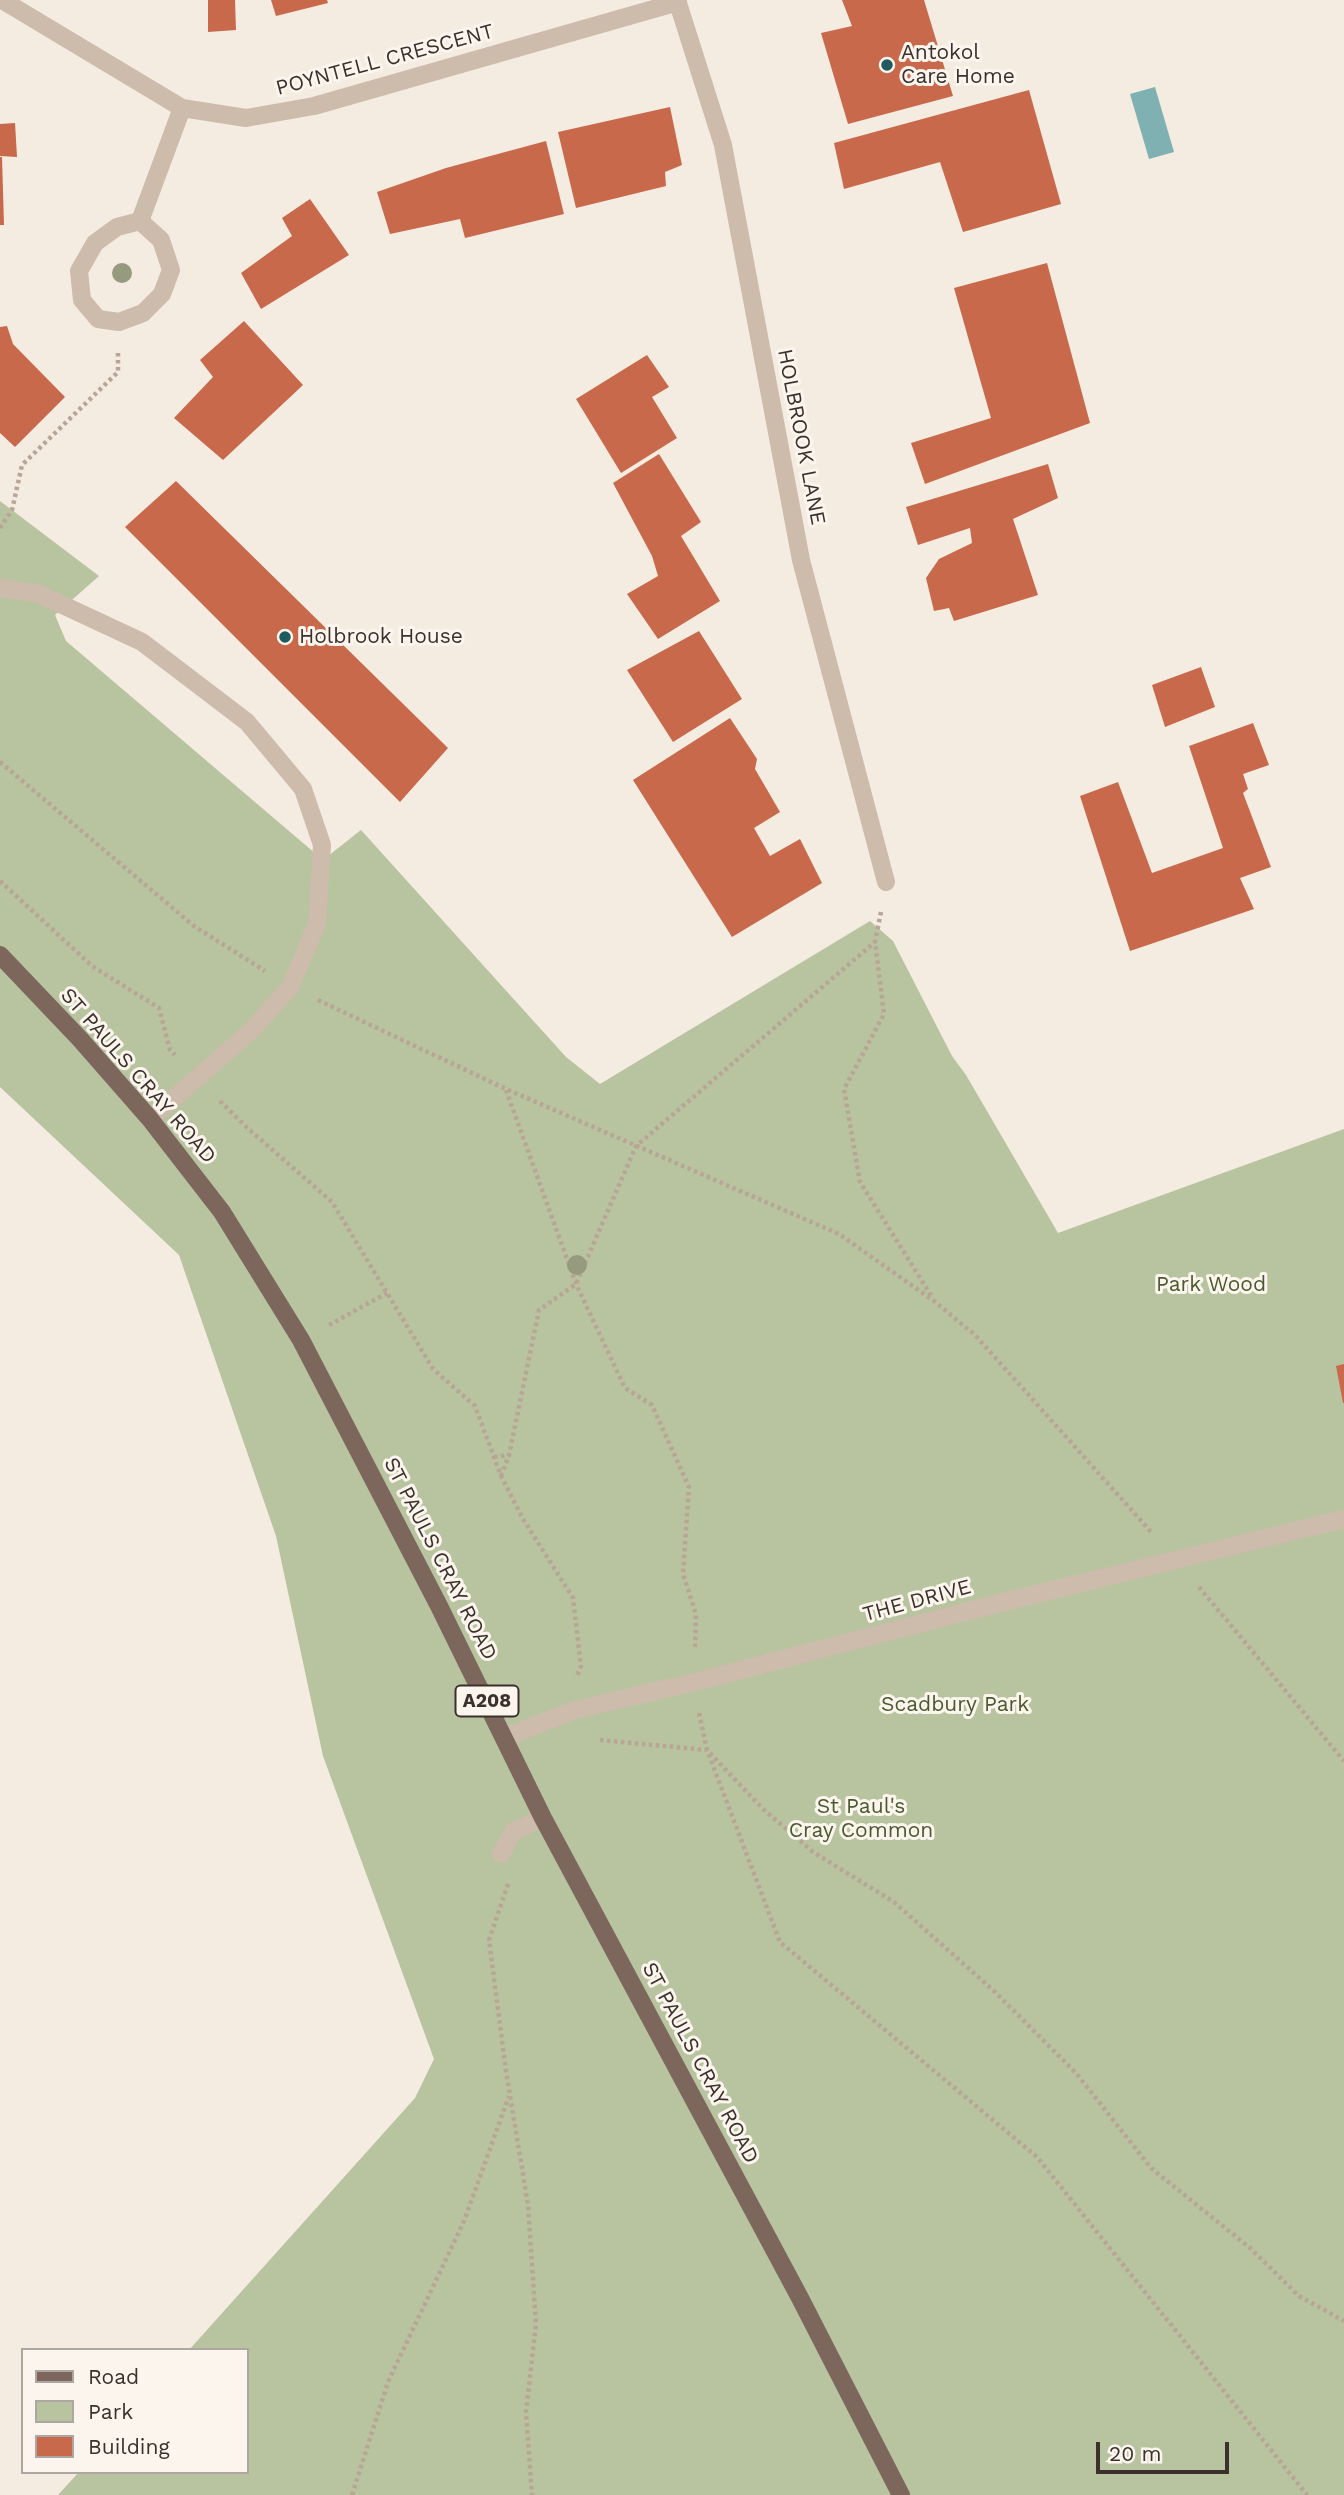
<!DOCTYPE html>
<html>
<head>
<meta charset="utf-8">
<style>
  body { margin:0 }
  #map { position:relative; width:1344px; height:2495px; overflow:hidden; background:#f4ebe1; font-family:"Work Sans",sans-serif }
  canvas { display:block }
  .legend { position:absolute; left:21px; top:2348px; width:228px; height:126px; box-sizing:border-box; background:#fbf5ee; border:2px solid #aea6a0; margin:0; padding:9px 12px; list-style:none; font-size:21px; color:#3b302b }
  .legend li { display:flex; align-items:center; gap:14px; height:35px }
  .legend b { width:35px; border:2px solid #aea6a0 }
  .scale { position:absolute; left:1096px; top:2442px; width:133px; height:32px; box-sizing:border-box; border:4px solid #3b302b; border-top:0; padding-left:9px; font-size:21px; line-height:24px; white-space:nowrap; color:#3b302b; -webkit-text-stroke:5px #fbf5ee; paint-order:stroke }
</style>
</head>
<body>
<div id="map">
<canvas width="1344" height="2495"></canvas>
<ul class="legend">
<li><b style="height:9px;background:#7d675c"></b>Road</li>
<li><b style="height:19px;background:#b8c4a0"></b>Park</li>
<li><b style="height:19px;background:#c8694b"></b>Building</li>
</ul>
<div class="scale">20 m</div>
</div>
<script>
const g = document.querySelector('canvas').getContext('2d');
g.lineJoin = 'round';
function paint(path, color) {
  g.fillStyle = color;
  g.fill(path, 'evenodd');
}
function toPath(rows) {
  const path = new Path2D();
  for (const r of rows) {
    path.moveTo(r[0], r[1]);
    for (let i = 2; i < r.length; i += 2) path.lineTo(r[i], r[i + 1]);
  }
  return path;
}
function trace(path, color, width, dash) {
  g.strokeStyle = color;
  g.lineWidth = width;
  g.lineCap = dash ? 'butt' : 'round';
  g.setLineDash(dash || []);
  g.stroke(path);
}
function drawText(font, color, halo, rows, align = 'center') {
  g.font = font + ' "Work Sans",sans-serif';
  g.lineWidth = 6;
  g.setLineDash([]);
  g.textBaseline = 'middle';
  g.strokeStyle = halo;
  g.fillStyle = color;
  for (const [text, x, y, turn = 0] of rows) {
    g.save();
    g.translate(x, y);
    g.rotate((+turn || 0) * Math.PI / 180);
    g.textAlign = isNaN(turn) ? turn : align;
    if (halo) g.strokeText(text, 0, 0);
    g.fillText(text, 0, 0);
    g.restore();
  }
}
const green = toPath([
  [0,501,99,576,55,615,66,641,323,860,361,830,566,1057,600,1084,870,921,893,941,952,1056,966,1075,1058,1233,1344,1129,1344,2495,58,2495,79,2472,247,2472,247,2350,189,2350,415,2098,434,2059,323,1756,276,1536,179,1255,0,1087]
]);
const water = toPath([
  [1155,87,1174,152,1149,159,1130,94]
]);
const building = toPath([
  [208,0,235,0,236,30,208,32],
  [271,0,327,0,328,3,276,16],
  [842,0,924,0,953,96,848,124,821,33,852,26],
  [1029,90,1061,204,963,232,940,162,844,189,834,143],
  [670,107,682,165,665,172,666,186,576,208,558,132],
  [15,123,17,157,0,156,0,124],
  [546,141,564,214,465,238,460,219,390,234,377,192,446,168],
  [0,157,2,157,4,225,0,225],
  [310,199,349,255,261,309,241,273,292,236,282,218],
  [1047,263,1090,423,925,484,911,443,991,418,954,288],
  [244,321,303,385,223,460,174,418,213,377,200,360],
  [7,326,13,344,65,397,15,447,0,433,0,327],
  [647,355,669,387,652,397,677,438,621,473,576,399],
  [659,454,701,522,681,536,720,601,658,639,627,594,658,576,652,556,613,483],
  [1048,464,1058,498,1013,519,1038,595,954,621,949,608,934,611,926,578,939,559,972,543,970,528,918,545,906,507],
  [176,481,448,748,400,802,125,527],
  [699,631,742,699,673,742,627,670],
  [1201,667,1215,707,1165,727,1152,685],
  [730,718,757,759,755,769,780,812,754,828,770,856,800,839,822,883,732,937,633,780],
  [1253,723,1269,765,1243,774,1248,789,1243,793,1271,867,1240,878,1254,909,1130,951,1080,796,1118,782,1152,873,1223,848,1189,746],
  [1344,1364,1344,1403,1343,1403,1336,1366]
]);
const path = toPath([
  [0,528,12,510,22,465,118,372,118,351],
  [0,762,194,926,265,971],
  [0,881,92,966,159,1008,170,1050,175,1055],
  [881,912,875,942,884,1014,844,1089,860,1182,932,1297],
  [318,1000,506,1089,839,1234,934,1301,975,1335,1152,1533],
  [506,1090,576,1284,625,1388,652,1405,689,1487,683,1574,696,1614,695,1649],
  [220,1101,244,1125,332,1202,433,1369,475,1406,501,1476,523,1519,573,1598,581,1666,577,1676],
  [329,1325,387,1293],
  [494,1457,509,1455],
  [501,1476,509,1455,539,1310,576,1284,636,1146,875,942],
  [1199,1587,1344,1761],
  [699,1713,707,1750,763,1809,813,1852,894,1902,994,1991,1076,2073,1151,2168,1250,2248,1299,2296,1344,2321],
  [600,1740,707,1750,780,1942,1037,2157,1307,2495],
  [508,1884,489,1940,506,2071,528,2205,536,2324,526,2412,532,2495],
  [352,2495,388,2382,464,2221,509,2096]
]);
const lane = toPath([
  [0,588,37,593,142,642,247,722,303,789,322,845,317,924,290,987,252,1030,150,1119],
  [501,1854,514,1831,543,1818]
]);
const street = toPath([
  [2,0,182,108,246,118,314,106,678,2],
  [677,0,723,145,801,560,886,882],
  [140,221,161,240,171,270,162,294,143,313,119,322,98,319,82,300,79,271,95,243,117,227,140,221,182,108],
  [505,1737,575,1710,695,1682,1003,1602,1344,1519]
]);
const primary = toPath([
  [0,955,80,1039,150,1119,222,1212,301,1340,439,1606,543,1818,800,2298,901,2495]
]);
const trees = [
  [122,273],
  [577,1265]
];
const markers = [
  [887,65,7,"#1f5a5e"],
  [285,637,7,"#1f5a5e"]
];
const shields = [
  [487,1701,63]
];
const shieldNames = [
  ["A208",487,1701]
];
const poiNames = [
  ["Antokol",901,53],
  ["Care Home",901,77],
  ["Holbrook House",299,637]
];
const streetNames = [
  ["POYNTELL CRESCENT",385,60,-15],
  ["HOLBROOK LANE",801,437,79],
  ["ST PAULS CRAY ROAD",138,1076,49],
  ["ST PAULS CRAY ROAD",440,1559,63],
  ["THE DRIVE",917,1601,-15],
  ["ST PAULS CRAY ROAD",700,2063,62]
];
const parkNames = [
  ["Park Wood",1211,1285],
  ["Scadbury Park",955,1705],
  ["St Paul's",861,1807],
  ["Cray Common",861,1831]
];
paint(green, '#b8c4a0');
paint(water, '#7fb0b2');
paint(building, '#c8694b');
trace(path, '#b9a596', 4.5, [3.5, 3.5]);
trace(lane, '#cdbbac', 18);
trace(street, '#cdbbac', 18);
trace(primary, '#7d675c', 18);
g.fillStyle = '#969b7f';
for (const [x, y] of trees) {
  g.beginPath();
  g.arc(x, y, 10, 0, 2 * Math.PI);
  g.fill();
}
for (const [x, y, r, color] of markers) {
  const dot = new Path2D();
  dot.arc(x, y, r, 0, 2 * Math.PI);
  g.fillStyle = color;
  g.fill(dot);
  trace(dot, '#fbf5ee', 2.5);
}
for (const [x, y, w] of shields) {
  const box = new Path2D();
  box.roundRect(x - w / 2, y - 15.5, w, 31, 5);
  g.fillStyle = '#fbf5ee';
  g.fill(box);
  trace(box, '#3b302b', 2);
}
drawText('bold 19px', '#3b302b', null, shieldNames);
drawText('21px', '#3b302b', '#fbf5ee', poiNames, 'left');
drawText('21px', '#3b302b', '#fbf5ee', streetNames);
drawText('21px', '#4a5a2e', '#fbf5ee', parkNames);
</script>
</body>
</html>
